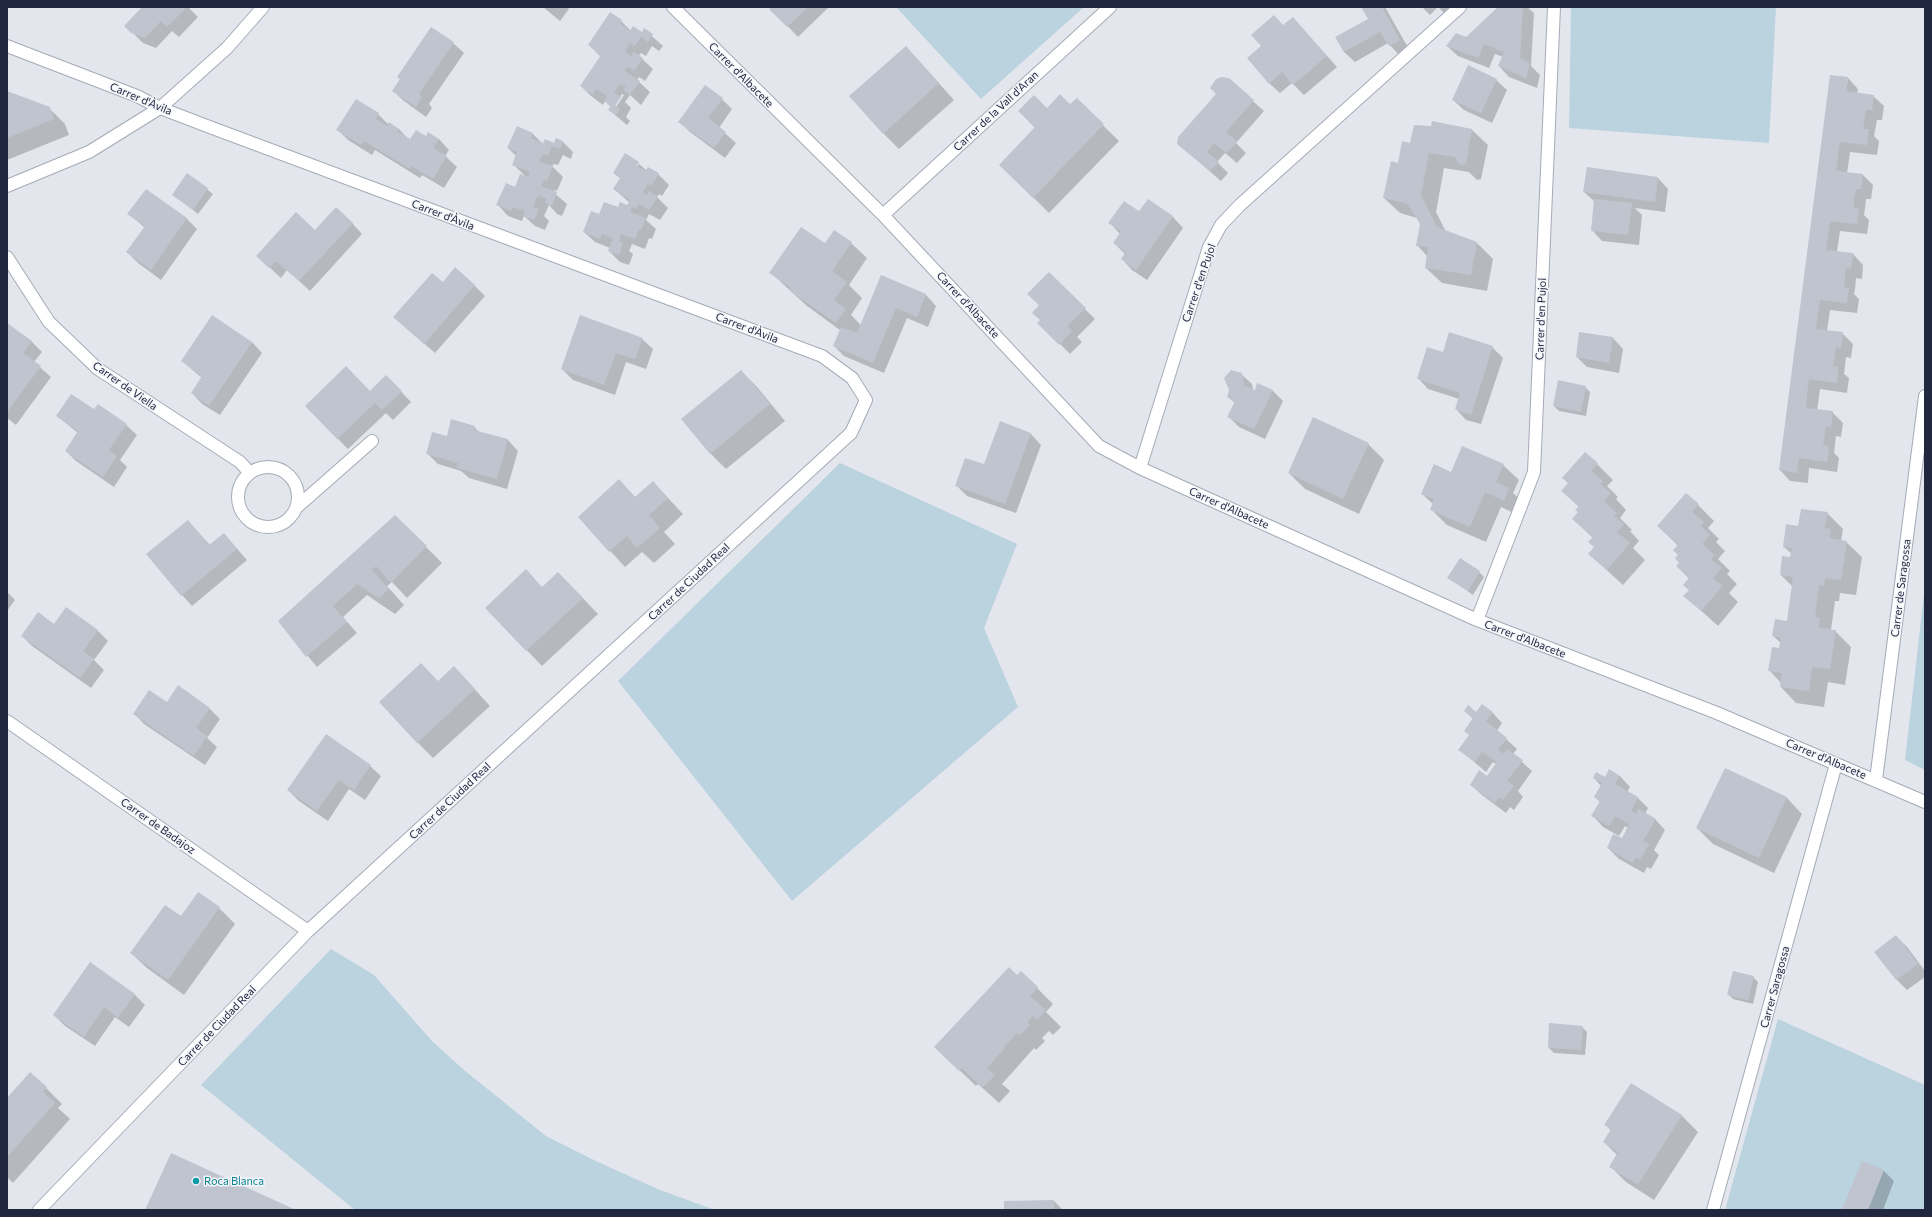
<!DOCTYPE html>
<html>
<head>
<meta charset="utf-8">
<style>
  body { margin:0 }
  #map { position:relative; width:1932px; height:1217px; overflow:hidden; background:#e3e7ed; font-family:Commissioner,sans-serif }
  canvas { display:block }
  .frame { position:absolute; inset:0; border:8px solid #222740; pointer-events:none }
</style>
</head>
<body>
<div id="map">
<canvas width="1932" height="1217"></canvas>
<div class="frame"></div>
</div>
<script>
const g = document.querySelector('canvas').getContext('2d');
g.lineJoin = 'round';
function paint(path, color) {
  g.fillStyle = color;
  g.fill(path, 'evenodd');
}
function toPath(rows) {
  const path = new Path2D();
  for (const r of rows) {
    if (r.length === 3) {
      path.moveTo(r[0] + r[2], r[1]);
      path.arc(r[0], r[1], r[2], 0, 2 * Math.PI);
      continue;
    }
    path.moveTo(r[0], r[1]);
    for (let i = 2; i < r.length; i += 2) path.lineTo(r[i], r[i + 1]);
  }
  return path;
}
function trace(path, color, width, dash) {
  g.strokeStyle = color;
  g.lineWidth = width;
  g.lineCap = dash ? 'butt' : 'round';
  g.setLineDash(dash || []);
  g.stroke(path);
}
function drawText(font, color, halo, rows, align = 'center') {
  g.font = font + ' Commissioner,sans-serif';
  g.lineWidth = 3;
  g.setLineDash([]);
  g.textBaseline = 'middle';
  g.strokeStyle = halo;
  g.fillStyle = color;
  for (const [text, x, y, turn = 0] of rows) {
    g.save();
    g.translate(x, y);
    g.rotate((+turn || 0) * Math.PI / 180);
    g.textAlign = isNaN(turn) ? turn : align;
    if (halo) g.strokeText(text, 0, 0);
    g.fillText(text, 0, 0);
    g.restore();
  }
}
const green = toPath([
  [896,7,1084,7,981,99],
  [1571,7,1776,7,1769,143,1569,128],
  [840,463,1017,544,984,628,1018,707,792,901,618,681],
  [1925,585,1925,770,1905,760],
  [331,949,374,975,432,1041,464,1070,546,1136,598,1162,660,1190,715,1210,355,1210,201,1085],
  [1778,1019,1925,1085,1925,1210,1725,1210]
]);
const shadow = toPath([
  [144,7,188,7,198,17,179,37,172,31,156,48,143,43,126,26],
  [543,7,567,7,569,9,560,21],
  [773,7,829,7,798,37,771,9],
  [1362,7,1385,7,1410,51,1400,56,1388,43,1355,62,1344,52,1337,38,1369,20],
  [1422,7,1463,7,1450,19,1438,7,1430,15],
  [1499,7,1527,7,1534,13,1531,66,1540,75,1537,88,1509,77,1499,66,1503,57,1495,54,1489,68,1458,56,1447,46,1466,38],
  [1293,18,1337,67,1304,95,1292,83,1280,93,1269,83,1263,46],
  [621,21,631,31,643,33,645,30,663,46,659,51,652,46,646,56,641,53,639,56,653,69,645,81,639,77,637,80,650,92,641,105,630,95,625,102,631,108,626,117,630,121,627,125,609,110,611,107,605,101,603,105,591,96,581,86,601,57,589,45],
  [622,94,624,95,616,107,615,105],
  [432,28,453,43,464,53,429,104,432,108,426,117,404,101,393,91],
  [906,47,954,100,899,149,883,133],
  [1848,78,1858,89,1857,94,1873,96,1884,106,1882,120,1877,120,1874,136,1879,141,1877,155,1850,152,1848,167,1847,173,1863,175,1873,185,1871,199,1866,199,1865,209,1864,215,1869,220,1867,234,1840,231,1837,252,1853,254,1863,265,1862,279,1856,278,1855,289,1854,294,1859,299,1857,313,1830,310,1827,331,1842,333,1853,344,1851,358,1846,357,1844,374,1849,378,1847,393,1820,389,1818,404,1817,411,1832,412,1843,423,1841,437,1836,436,1834,453,1839,458,1837,472,1809,468,1808,483,1790,481,1780,470],
  [1228,79,1264,111,1236,143,1246,153,1237,163,1225,153,1217,162,1228,173,1221,181,1178,144],
  [1496,80,1507,90,1492,123,1464,110,1453,100],
  [7,92,49,108,65,124,69,135,7,160],
  [722,99,732,109,719,128,736,143,725,158,690,132,680,122],
  [1077,100,1119,141,1049,213,1016,180,1035,128,1019,111,1047,109,1070,106],
  [378,114,389,125,399,129,410,141,439,139,449,150,445,156,457,167,444,188,422,175,420,178,375,150,372,155,348,140,338,130],
  [1433,122,1472,130,1488,145,1481,179,1477,180,1469,172,1444,168,1436,212,1446,232,1477,243,1493,259,1487,291,1442,283,1426,268,1427,256,1417,245,1421,224,1417,218,1400,213,1384,198,1398,164,1411,144,1432,127],
  [532,133,544,145,555,144,556,139,563,142,573,152,571,159,563,155,558,165,554,164,552,166,563,177,557,191,554,190,553,192,567,204,562,216,557,214,549,205,544,216,549,221,545,230,535,226,524,216,522,221,508,216,498,205,527,178,513,164,516,156,508,148],
  [638,163,647,171,658,174,669,185,662,196,659,194,657,197,668,208,660,220,649,214,646,220,656,229,652,239,649,238,645,249,632,244,629,251,633,254,629,265,620,262,609,251,610,248,595,242,584,232,600,215,628,206,630,203,614,189,621,179,614,173],
  [637,164,639,164,635,171],
  [188,175,213,194,198,214,174,195],
  [1658,178,1668,189,1665,212,1635,208,1642,215,1639,245,1602,241,1592,230,1595,202,1584,192],
  [146,190,187,219,197,229,161,280,138,263,127,252,145,228,129,214],
  [1149,200,1173,217,1183,228,1147,280,1132,270,1122,259,1125,254,1114,243,1120,234,1110,223,1140,213],
  [352,223,362,234,310,291,287,270,281,278,268,266,315,231],
  [851,243,867,258,849,285,862,298,851,315,861,325,881,277,926,295,936,306,928,327,907,318,884,373,844,356,834,346,840,330,807,306,771,273,825,245],
  [1049,274,1095,319,1077,337,1082,342,1070,354,1039,323,1041,320,1040,305],
  [443,284,474,285,485,296,435,353,394,317],
  [7,324,31,341,42,352,34,362,51,377,16,425,7,418],
  [1613,338,1623,349,1619,373,1587,367,1577,357],
  [642,339,653,349,646,369,626,362,615,395,573,380,562,369],
  [252,342,262,353,220,415,202,404,192,393,202,378,182,361],
  [1492,347,1503,358,1481,424,1466,420,1456,409,1459,399,1428,389,1418,378],
  [741,371,757,387,785,421,726,469,710,453],
  [1241,374,1252,384,1253,390,1256,391,1258,385,1273,391,1283,401,1265,439,1239,427,1229,417,1235,403,1228,397],
  [386,376,411,402,393,420,386,413,348,449,337,438,370,392],
  [1585,387,1590,392,1586,416,1559,411,1554,406],
  [94,411,126,425,137,435,120,460,127,467,114,487,76,461,66,451,78,433,57,416],
  [1000,423,1031,434,1041,445,1016,513,967,496,956,485,985,466],
  [474,427,479,432,508,440,518,451,507,489,469,478,461,471,438,464,427,453,447,437],
  [1368,444,1384,460,1359,514,1305,489,1289,473],
  [1597,464,1613,480,1607,486,1618,497,1616,499,1626,510,1620,518,1632,530,1630,531,1639,541,1633,548,1645,560,1623,585,1589,554,1595,547,1593,538,1573,519,1579,512,1579,507,1562,491,1569,484,1563,478],
  [1503,465,1519,480,1513,493,1525,504,1520,516,1501,507,1486,542,1447,525,1431,509,1433,504,1422,494,1452,473],
  [619,481,636,498,653,482,683,514,664,532,675,544,654,563,642,552,625,567,579,517],
  [1698,505,1714,521,1708,528,1719,539,1716,542,1725,551,1718,559,1730,571,1727,574,1737,584,1729,593,1738,602,1718,626,1685,596,1690,590,1689,579,1677,566,1680,563,1678,546,1659,526],
  [1827,513,1843,529,1841,541,1846,542,1862,557,1856,595,1840,593,1839,601,1835,601,1831,630,1835,631,1851,647,1845,685,1828,682,1824,707,1796,703,1781,687,1781,683,1769,670,1780,649,1781,643,1773,636,1788,622,1793,587,1781,575,1791,559,1792,554,1784,547,1799,527],
  [395,516,442,563,407,598,392,582,387,586,404,605,395,614,367,595,343,617,357,633,317,667,279,622],
  [188,521,210,545,224,534,247,560,192,606,182,595],
  [1479,572,1484,577,1473,595,1449,578],
  [543,588,574,589,598,614,542,666,486,608],
  [7,592,15,600,7,611],
  [66,608,98,631,108,641,94,660,104,670,91,688,32,646,22,636,54,625],
  [438,682,469,683,490,706,433,758,417,742],
  [178,687,210,709,220,719,207,738,217,747,205,765,144,724,134,713,167,703],
  [1465,711,1477,713,1492,712,1502,723,1497,731,1517,749,1513,754,1532,771,1518,791,1523,797,1514,810,1510,807,1506,813,1482,795,1471,785,1487,777,1496,764,1493,762,1486,772,1460,750,1470,736,1473,719],
  [370,766,381,776,365,800,349,789,328,821,299,801,288,790],
  [1725,769,1787,798,1802,814,1774,873,1713,844,1697,828],
  [1620,776,1630,787,1627,792,1638,798,1648,808,1645,814,1655,819,1665,830,1654,850,1659,855,1651,869,1647,867,1644,873,1619,859,1608,848,1622,840,1628,828,1625,826,1619,836,1603,827,1593,816,1600,802,1595,797,1601,786,1594,778],
  [219,908,235,924,184,995,147,968,131,953,181,918],
  [1896,936,1907,947,1925,971,1925,977,1907,990,1897,980,1875,952],
  [1018,977,1037,988,1053,1004,1046,1012,1061,1027,1053,1035,1049,1031,1042,1038,1045,1041,1036,1050,1034,1048,1002,1084,1010,1091,999,1103,978,1084,976,1086,951,1062],
  [1753,977,1758,982,1753,1004,1733,999,1728,994],
  [134,994,145,1005,129,1027,115,1017,95,1046,65,1026,54,1015],
  [1582,1027,1587,1032,1585,1055,1554,1053,1549,1048],
  [1632,1085,1682,1116,1698,1132,1654,1200,1626,1182,1610,1166,1617,1155,1604,1142,1611,1131,1606,1125],
  [46,1088,62,1104,58,1108,70,1119,13,1183,7,1177,7,1099],
  [1862,1162,1884,1171,1894,1181,1883,1210,1843,1210],
  [1054,1201,1063,1210,1005,1210]
]);
const building = toPath([
  [142,7,187,7,167,27,161,21,145,38,131,33,124,26],
  [772,7,808,7,787,27,769,9],
  [1361,7,1382,7,1400,40,1389,46,1380,32,1344,52,1335,37,1368,19],
  [1498,7,1523,7,1520,58,1530,64,1526,78,1498,66,1504,52,1484,44,1478,58,1446,46,1456,33,1466,37],
  [610,12,622,20,620,24,630,31,633,26,642,32,644,28,653,34,648,42,641,37,635,46,630,43,625,52,631,56,634,52,643,58,634,71,628,67,625,71,640,81,630,95,623,90,626,87,620,84,614,92,621,97,615,106,620,109,616,115,608,110,611,106,604,101,607,96,596,89,593,95,580,86,601,55,588,45],
  [1274,15,1283,25,1293,17,1327,56,1293,85,1282,72,1269,84,1247,58,1261,46,1251,35],
  [431,27,454,42,419,94,422,96,416,107,392,91,400,79,397,77],
  [906,46,939,83,883,134,849,96],
  [1468,65,1497,79,1481,113,1452,100],
  [1830,75,1848,77,1846,91,1874,95,1872,110,1866,110,1863,129,1869,129,1867,145,1840,142,1838,156,1836,171,1863,174,1861,189,1856,189,1854,198,1854,208,1859,209,1857,224,1830,221,1826,250,1853,253,1851,269,1846,268,1845,278,1844,287,1849,288,1847,303,1820,300,1816,329,1843,332,1841,348,1836,347,1833,366,1838,367,1837,383,1809,379,1807,394,1806,408,1833,411,1831,427,1826,426,1823,445,1829,446,1827,462,1799,458,1797,473,1779,470],
  [1222,77,1229,78,1254,100,1226,132,1237,142,1226,153,1214,143,1207,152,1219,162,1210,171,1177,144,1178,137,1216,94,1210,88,1216,79],
  [705,85,723,98,708,118,726,132,714,148,678,122],
  [7,91,50,107,54,119,7,138],
  [1060,94,1070,104,1077,98,1104,124,1033,198,999,165,1035,127,1018,111,1034,95,1047,108],
  [356,99,379,113,376,119,387,126,389,122,399,129,397,131,410,139,416,130,426,136,428,132,439,139,433,148,447,156,433,179,411,166,410,169,364,141,361,145,336,130],
  [1432,121,1472,129,1466,164,1460,165,1455,157,1429,153,1421,195,1437,227,1477,242,1471,275,1425,268,1428,247,1416,246,1420,224,1408,204,1383,198,1391,161,1398,163,1402,141,1410,143,1414,125,1431,126],
  [517,126,533,133,531,138,543,143,545,139,554,143,556,138,563,141,560,149,552,146,548,156,543,154,539,162,553,166,547,181,544,180,541,186,557,192,552,206,545,203,547,199,538,195,533,207,539,209,534,220,523,216,525,211,513,207,511,211,496,205,506,183,515,187,520,174,528,177,530,172,512,165,517,152,507,148],
  [625,153,639,162,637,166,645,171,648,167,659,173,651,186,648,184,643,192,647,195,649,191,658,197,649,210,639,204,636,209,632,207,630,212,646,218,641,230,639,229,635,239,621,234,619,241,623,243,619,255,608,251,613,238,602,234,600,239,583,232,591,211,599,214,604,202,618,207,620,202,627,205,630,200,613,189,620,178,613,173],
  [1587,167,1658,177,1655,202,1583,192],
  [187,173,208,188,193,210,172,195],
  [146,189,187,218,151,270,126,252,145,226,127,214],
  [1148,199,1173,216,1136,270,1121,259,1126,252,1113,243,1121,231,1108,223,1124,201,1139,211],
  [1594,199,1632,203,1628,235,1591,231],
  [336,207,353,223,299,281,276,261,269,268,256,256,296,212,315,230],
  [801,227,825,243,834,230,852,242,832,271,847,282,834,300,846,309,836,323,790,291,791,288,769,273],
  [455,267,475,285,424,344,393,317,432,273,443,282],
  [1049,272,1086,308,1067,326,1072,331,1059,345,1037,323,1040,320,1032,313,1039,305,1027,294],
  [881,275,926,294,917,317,896,308,873,363,833,346,841,327,857,333],
  [212,315,252,342,209,406,191,393,202,376,181,361],
  [580,315,643,338,635,359,616,353,604,385,561,369],
  [7,323,32,341,23,353,41,366,7,412],
  [1449,332,1493,346,1471,415,1455,409,1460,393,1417,379,1427,347,1443,352],
  [1579,332,1613,337,1609,363,1576,357],
  [346,366,370,391,386,375,402,391,382,410,375,403,337,439,305,406],
  [741,370,770,404,710,454,681,419],
  [1231,370,1242,373,1244,385,1255,390,1257,383,1273,390,1254,429,1227,417,1235,401,1227,397,1229,390,1224,378],
  [1558,380,1586,386,1581,412,1553,406],
  [71,394,94,409,98,404,127,424,109,450,117,456,103,477,65,451,78,431,56,416],
  [1313,417,1369,443,1343,499,1288,473],
  [451,419,475,426,474,430,508,439,497,479,457,468,458,463,426,454,432,432,447,436],
  [1000,421,1031,433,1005,504,955,486,965,458,984,464],
  [1462,446,1504,464,1496,482,1509,488,1504,501,1485,492,1470,527,1430,510,1434,499,1421,494,1434,464,1451,472],
  [1585,452,1598,463,1591,471,1603,481,1600,484,1611,493,1604,502,1617,513,1614,516,1624,524,1617,532,1630,543,1607,570,1588,554,1594,547,1588,542,1593,537,1572,519,1578,512,1575,510,1579,506,1561,491,1568,483,1562,478],
  [619,479,635,497,653,481,668,498,649,515,660,528,637,548,627,536,609,552,578,517],
  [1686,493,1699,504,1692,512,1704,522,1701,526,1710,535,1702,544,1715,555,1711,559,1722,568,1713,578,1723,586,1701,611,1683,596,1689,590,1683,585,1689,578,1676,566,1679,563,1675,558,1678,555,1673,550,1678,545,1657,526],
  [1801,509,1828,512,1825,528,1831,529,1829,538,1847,541,1841,580,1825,578,1824,586,1819,585,1815,617,1820,618,1819,628,1836,630,1830,669,1812,667,1809,691,1780,687,1782,673,1768,671,1772,647,1779,648,1781,638,1772,636,1775,619,1787,621,1793,577,1780,575,1782,556,1790,557,1792,548,1783,547,1786,524,1798,526],
  [395,515,427,546,391,583,376,566,372,570,389,589,379,598,357,584,333,606,347,622,306,657,278,621],
  [188,520,209,545,224,533,237,549,181,596,146,554],
  [1460,558,1480,571,1468,591,1447,578],
  [526,569,542,587,558,572,583,598,526,651,485,608],
  [66,607,98,630,83,651,94,659,80,678,21,636,38,612,54,624],
  [421,663,438,681,454,666,475,689,417,743,379,702],
  [178,685,210,708,196,728,207,736,194,756,133,714,149,690,167,702],
  [1482,704,1493,712,1486,721,1507,738,1498,750,1504,754,1507,749,1523,760,1507,781,1514,786,1503,800,1499,797,1495,803,1470,785,1479,770,1487,776,1497,762,1482,752,1475,762,1458,750,1469,735,1464,731,1473,718,1464,711,1468,705,1476,712],
  [326,734,371,765,354,790,339,780,317,811,287,790],
  [1725,768,1787,797,1759,858,1696,828],
  [1609,769,1620,776,1615,784,1638,797,1631,811,1636,814,1639,809,1656,819,1643,841,1649,844,1640,860,1636,857,1633,863,1607,848,1613,834,1622,838,1629,824,1615,816,1609,826,1591,816,1600,801,1594,797,1602,783,1593,778,1596,772,1605,777],
  [198,892,220,907,168,980,130,953,165,905,181,916],
  [1896,935,1918,964,1896,980,1874,952],
  [90,962,135,994,118,1018,104,1007,84,1037,53,1015],
  [1009,967,1017,975,1021,971,1038,987,1030,996,1046,1010,1037,1020,1033,1016,1027,1022,1030,1025,1020,1035,1017,1033,1004,1047,1005,1048,987,1068,995,1075,982,1088,962,1068,959,1071,934,1047],
  [1733,971,1754,976,1748,1000,1727,995],
  [1549,1023,1583,1026,1581,1050,1548,1048],
  [30,1072,47,1087,43,1092,55,1103,7,1157,7,1098],
  [1631,1083,1682,1115,1638,1185,1609,1167,1618,1152,1603,1142,1611,1129,1604,1125],
  [171,1153,296,1210,145,1210],
  [1862,1161,1884,1170,1868,1210,1842,1210],
  [1054,1200,1054,1210,1004,1210,1004,1201]
]);
const minor = toPath([
  [673,7,883,215,1099,446,1140,468,1477,620,1717,713,1925,802],
  [7,46,137,96,160,108,207,126,822,356,852,378,866,400,851,433,308,931,39,1210],
  [7,186,89,152,160,108,227,48,263,7],
  [883,215,1110,7],
  [7,257,49,322,98,369,240,462,249,472],
  [268,497,30],
  [1140,468,1209,247,1221,225,1240,205,1460,7],
  [297,507,372,441],
  [1477,620,1534,472,1554,7],
  [7,721,308,931],
  [1876,780,1925,396],
  [1713,1210,1836,764]
]);
const markers = [
  [196,1181,4,"#0f9aa8"]
];
const streetNames = [
  ["Carrer d'Albacete",741,75,45],
  ["Carrer d'Àvila",141,99,23],
  ["Carrer de la Vall d'Aran",996,111,-43],
  ["Carrer d'Àvila",443,215,21],
  ["Carrer d'en Pujol",1199,283,-71],
  ["Carrer d'Albacete",968,305,47],
  ["Carrer d'en Pujol",1541,319,-88],
  ["Carrer d'Àvila",747,328,21],
  ["Carrer de Viella",125,386,35],
  ["Carrer d'Albacete",1229,508,24],
  ["Carrer de Ciudad Real",689,582,-43],
  ["Carrer de Saragossa",1901,588,-83],
  ["Carrer d'Albacete",1525,639,21],
  ["Carrer d'Albacete",1826,759,23],
  ["Carrer de Ciudad Real",450,801,-43],
  ["Carrer de Badajoz",158,826,35],
  ["Carrer Saragossa",1775,987,-75],
  ["Carrer de Ciudad Real",217,1026,-46]
];
const cultureNames = [
  ["Roca Blanca",204,1181]
];
paint(green, '#bbd2df');
paint(shadow, '#0003');
paint(building, '#bfc4ce');
trace(minor, '#a5aab6', 14);
trace(minor, '#fff', 12);
for (const [x, y, r, color] of markers) {
  const dot = new Path2D();
  dot.arc(x, y, r, 0, 2 * Math.PI);
  g.fillStyle = color;
  g.fill(dot);
  trace(dot, '#f4f6fa', 1.5);
}
drawText('11px', '#222740', '#f4f6fa', streetNames);
drawText('11px', '#0d838f', '#f4f6fa', cultureNames, 'left');
</script>
</body>
</html>
